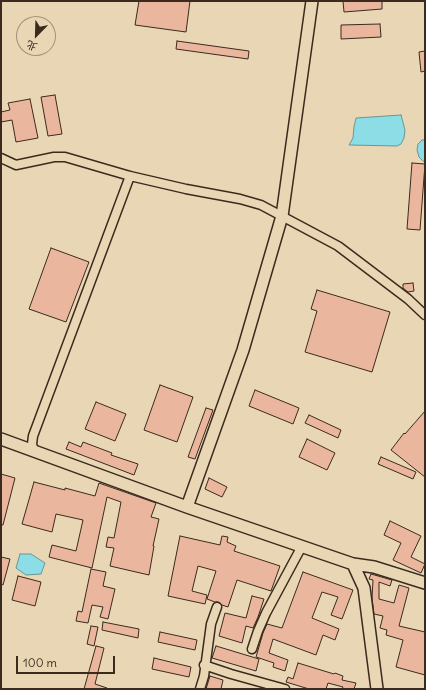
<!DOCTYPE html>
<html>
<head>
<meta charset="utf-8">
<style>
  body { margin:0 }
  #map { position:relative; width:426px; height:690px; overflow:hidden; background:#e9d6b4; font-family:Delius,"LXGW WenKai TC",sans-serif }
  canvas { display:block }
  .frame { position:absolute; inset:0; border:2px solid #3b2a1e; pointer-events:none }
  .north { position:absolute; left:16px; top:16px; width:40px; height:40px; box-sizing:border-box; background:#e9d6b4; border:1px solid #a39178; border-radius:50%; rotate:203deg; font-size:11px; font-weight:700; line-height:16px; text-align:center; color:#3b2a1e }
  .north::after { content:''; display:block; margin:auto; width:14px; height:18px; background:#3b2a1e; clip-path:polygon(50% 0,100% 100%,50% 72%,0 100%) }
  .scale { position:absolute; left:16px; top:656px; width:99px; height:18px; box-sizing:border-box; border:2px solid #3b2a1e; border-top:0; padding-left:5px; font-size:12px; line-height:14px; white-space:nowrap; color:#3b2a1e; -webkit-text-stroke:3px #e9d6b4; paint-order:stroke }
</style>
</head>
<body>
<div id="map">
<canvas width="426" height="690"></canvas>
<div class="frame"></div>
<div class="north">北</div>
<div class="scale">100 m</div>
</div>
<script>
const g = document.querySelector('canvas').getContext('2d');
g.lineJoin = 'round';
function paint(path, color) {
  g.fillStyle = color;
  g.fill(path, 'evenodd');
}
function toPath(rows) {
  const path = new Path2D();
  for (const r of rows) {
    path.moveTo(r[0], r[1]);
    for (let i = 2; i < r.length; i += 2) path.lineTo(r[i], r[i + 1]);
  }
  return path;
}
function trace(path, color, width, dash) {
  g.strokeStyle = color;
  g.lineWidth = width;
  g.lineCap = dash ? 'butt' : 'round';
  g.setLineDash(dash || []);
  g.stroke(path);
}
const water = toPath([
  [401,115,405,130,404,138,401,144,397,146,349,145,353,138,354,127,356,118,401,115],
  [422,140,425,140,425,162,423,161,419,157,417,150,418,144,422,140],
  [20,554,31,554,45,563,41,574,26,575,16,568,20,554]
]);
const building = toPath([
  [139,1,190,1,186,32,135,25,139,1],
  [343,1,382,1,382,9,344,12,343,1],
  [380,24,381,37,341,39,341,25,380,24],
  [177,41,249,51,248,59,176,49,177,41],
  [425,51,425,71,421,72,419,52,425,51],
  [55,95,62,134,48,136,41,97,55,95],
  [30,99,38,138,16,142,12,120,1,122,1,112,10,110,8,103,30,99],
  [412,163,425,164,420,230,407,229,412,163],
  [51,248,89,262,66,322,29,309,51,248],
  [413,283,414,291,408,292,403,288,403,284,413,283],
  [317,290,390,312,372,372,305,352,317,311,311,309,317,290],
  [160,385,193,397,177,442,144,430,160,385],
  [255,390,299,408,293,424,249,406,255,390],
  [96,402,126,414,115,441,85,429,96,402],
  [206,408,213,410,195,459,188,457,206,408],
  [425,411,425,477,391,450,404,433,405,434,425,411],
  [309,415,341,430,338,438,305,423,309,415],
  [307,439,335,453,327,470,299,457,307,439],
  [69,442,81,447,83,442,112,453,111,455,138,464,134,475,66,449,69,442],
  [381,457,416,472,413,479,378,464,381,457],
  [1,474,15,478,3,525,1,525,1,474],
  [209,478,227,487,222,497,205,489,209,478],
  [34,482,65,490,65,488,95,496,99,483,156,503,151,517,159,519,153,546,154,546,149,575,110,566,114,548,106,547,108,537,114,538,121,502,107,497,92,568,49,557,52,545,76,551,83,520,56,514,52,532,22,524,34,482],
  [390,521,421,536,411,557,425,564,421,573,393,560,401,543,384,535,390,521],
  [180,536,220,545,222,536,228,537,227,542,236,546,234,551,280,566,271,591,237,580,228,607,222,605,218,602,215,602,207,599,216,571,198,566,192,591,207,595,205,604,168,596,180,536],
  [1,557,10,559,3,585,1,584,1,557],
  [91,569,106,572,103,586,115,589,108,619,100,617,103,607,92,605,88,623,76,621,78,611,82,612,91,569],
  [303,572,353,590,342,619,331,615,338,597,322,592,312,618,339,629,335,640,323,635,316,655,273,639,269,653,288,660,285,671,273,667,274,663,256,657,263,633,267,624,282,628,303,572],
  [371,574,392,580,390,586,379,582,379,599,394,603,399,585,409,588,399,626,425,632,425,675,396,667,403,640,386,635,387,630,380,628,383,616,374,614,372,598,373,580,369,579,371,574],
  [18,576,41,582,35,606,12,600,18,576],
  [252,596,264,599,258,617,253,628,246,626,242,643,219,636,225,613,246,618,252,596],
  [103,622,139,629,138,638,102,630,103,622],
  [91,626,98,627,94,646,87,644,91,626],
  [160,632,197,640,195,650,158,642,160,632],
  [96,646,104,648,95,684,107,688,107,689,84,689,96,646],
  [216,646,259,659,256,671,212,658,216,646],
  [154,658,191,667,189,677,152,669,154,658],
  [298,663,334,674,335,673,343,676,342,680,356,683,354,689,342,689,343,687,328,683,326,689,309,689,286,682,288,677,293,679,298,663],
  [210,676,223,680,221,689,206,689,210,676]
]);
const street = toPath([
  [1,158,16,165,54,157,65,157,130,176,186,189,240,199,261,205,338,246,408,299,425,315],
  [34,451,32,444,33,436,130,176],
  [252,649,258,631,266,613,302,546],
  [204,665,231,674,285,689],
  [200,689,204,676,211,624,217,607]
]);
const secondary = toPath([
  [1,439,187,507,353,564,364,588,377,689],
  [187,507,243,350,282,216,312,1],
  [353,564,374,567,425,583]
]);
paint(water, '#8cdde5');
trace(water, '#6c9595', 1);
paint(building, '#ebb69e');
trace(building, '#3b2a1e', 1);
trace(street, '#3b2a1e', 11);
trace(secondary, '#3b2a1e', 14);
trace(street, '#e9d6b4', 8);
trace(secondary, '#e9d6b4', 11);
</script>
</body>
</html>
